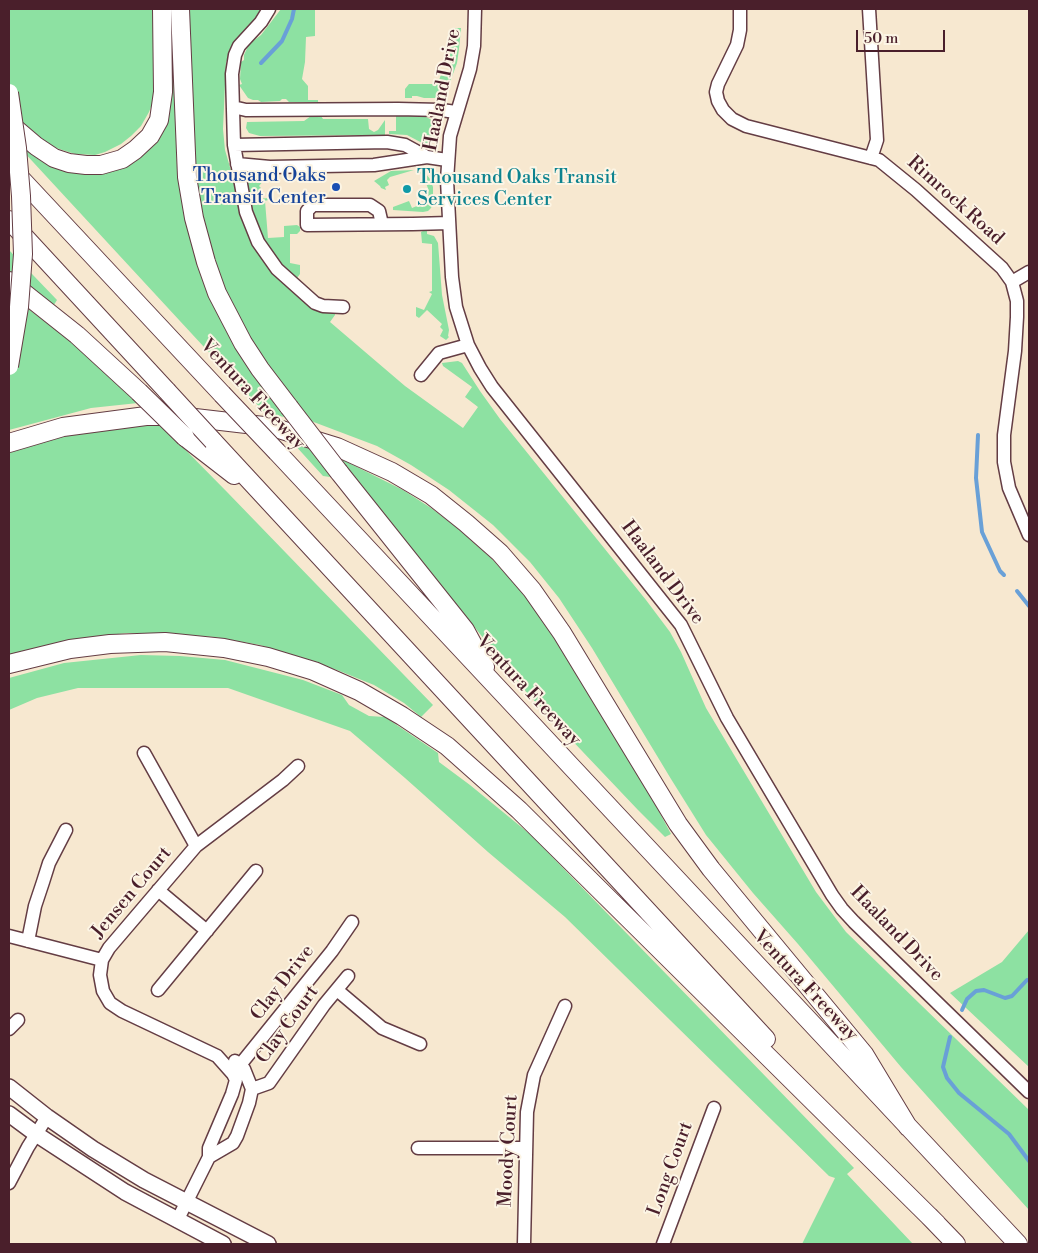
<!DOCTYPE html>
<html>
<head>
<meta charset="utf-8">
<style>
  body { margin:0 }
  #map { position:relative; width:1038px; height:1253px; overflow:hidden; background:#f7e8d0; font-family:"Libre Bodoni",serif }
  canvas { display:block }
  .frame { position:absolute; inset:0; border:10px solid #4a1f2b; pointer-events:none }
  .scale { position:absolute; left:856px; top:30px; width:89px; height:22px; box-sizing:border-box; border:2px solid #4a1f2b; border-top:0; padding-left:6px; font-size:15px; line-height:18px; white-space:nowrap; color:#4a1f2b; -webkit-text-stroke:4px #fcf5e5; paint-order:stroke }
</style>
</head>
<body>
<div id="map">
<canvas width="1038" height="1253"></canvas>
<div class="frame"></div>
<div class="scale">50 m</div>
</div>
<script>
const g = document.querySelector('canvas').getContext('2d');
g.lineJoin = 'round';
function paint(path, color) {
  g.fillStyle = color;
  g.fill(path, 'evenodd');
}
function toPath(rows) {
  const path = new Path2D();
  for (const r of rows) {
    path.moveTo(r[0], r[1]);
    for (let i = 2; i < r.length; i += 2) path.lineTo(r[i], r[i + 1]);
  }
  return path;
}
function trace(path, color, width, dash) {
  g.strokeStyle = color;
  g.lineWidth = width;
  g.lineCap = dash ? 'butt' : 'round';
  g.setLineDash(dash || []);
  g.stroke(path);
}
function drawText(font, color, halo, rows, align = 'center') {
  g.font = font + ' "Libre Bodoni",serif';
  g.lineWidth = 4;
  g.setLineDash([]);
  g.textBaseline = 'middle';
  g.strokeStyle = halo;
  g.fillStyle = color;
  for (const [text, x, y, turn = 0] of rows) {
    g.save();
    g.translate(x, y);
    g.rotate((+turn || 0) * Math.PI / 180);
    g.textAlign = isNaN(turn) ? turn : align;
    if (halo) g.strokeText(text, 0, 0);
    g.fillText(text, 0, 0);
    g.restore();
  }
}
const green = toPath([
  [9,9,156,9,156,71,154,99,149,112,141,126,131,136,121,144,105,152,95,155,75,154,56,148,46,142,9,111],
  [189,9,261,9,259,15,236,42,226,62,223,129,225,150,232,174,276,275,291,291,310,305,323,312,335,313,335,315,330,322,405,386,463,428,478,407,465,397,472,387,443,366,442,363,458,361,462,363,480,391,500,419,646,600,670,632,681,652,706,708,816,892,846,932,1029,1110,1029,1210,901,1067,798,944,753,893,706,835,671,779,592,648,559,598,530,562,493,525,449,490,411,465,377,446,311,421,268,365,241,323,219,277,196,195],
  [281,9,315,9,315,36,306,37,305,62,302,79,308,86,308,100,318,100,318,102,289,102,286,99,282,99,280,101,261,102,258,100,253,100,248,98,239,85,242,84,240,79,241,62,244,60,244,55,249,44,261,35],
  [453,28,461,28,459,49,457,63,446,93,438,98,424,98,417,96,412,96,412,98,405,98,405,89,409,84,435,84,439,80,442,72,450,71,450,33,453,33],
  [170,37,173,37,177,167,187,222,289,418,265,413,9,136,70,168,150,141],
  [396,115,426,117,434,121,436,128,434,138,428,142,429,145,426,145,407,135,389,134,389,131,396,131],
  [311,116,321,116,323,119,368,119,369,129,374,132,378,130,385,120,385,135,260,136,249,133,246,128,247,122,304,121],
  [414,170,390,177,387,180,389,185,385,187,386,190,381,188,380,186,374,181,391,171],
  [418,170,426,174,430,179,433,187,433,203,431,208,428,211,423,212,393,210,393,207,409,201,412,208,429,201,428,192,429,191,422,173,418,174],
  [265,174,269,178,268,182,264,180,259,186,261,188,253,197,255,199,270,198,271,199,265,201,268,238,284,237,284,226,297,225,300,227,300,231,297,234,290,234,290,263,300,265,300,274,297,278,293,278,286,272,261,236,252,212,245,176],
  [423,231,427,231,427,234,434,236,438,243,442,295,449,330,448,336,449,337,446,340,440,336,443,330,440,327,442,324,427,310,419,318,416,316,416,307,424,310,432,294,429,292,432,291,432,244,422,243,421,232],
  [9,250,57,300,52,308,9,273],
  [9,294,74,344,132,396,138,403,91,408,9,430],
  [160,424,228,493,433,705,421,717,404,703,374,685,337,670,260,645,214,637,173,634,127,633,67,640,9,655,9,453,16,449,62,437,112,427],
  [293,443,345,461,403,490,431,508,456,527,491,558,519,588,548,627,654,802,671,834,665,837,638,810,527,693,347,467,328,467,337,478,323,476],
  [141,655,180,656,225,660,303,680,342,695,349,705,369,716,385,717,438,753,439,762,470,785,531,835,740,1050,854,1168,847,1174,913,1244,802,1244,835,1178,829,1176,565,917,488,852,405,778,350,731,228,688,78,688,37,698,9,710,9,678,64,663],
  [1029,930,1029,1067,950,993,1002,962]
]);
const stream = toPath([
  [261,63,282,41,292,19,294,9],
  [978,435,976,478,982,532,1000,571,1004,575],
  [1017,591,1029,606],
  [962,1010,967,999,976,991,984,990,1005,998,1012,996,1027,980,1029,980],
  [950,1037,943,1067,947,1078,959,1093,1009,1134,1029,1161]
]);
const minor = toPath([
  [269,9,261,22,239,46,235,55,232,74,234,145,246,212,258,242,277,269,315,303,323,306,343,307],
  [475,9,474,46,470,69,450,136,447,180,452,277,456,307,468,345,480,368,492,387,681,625,727,718,832,895,842,909,854,922,1029,1092],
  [740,9,740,30,737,45,718,84,716,92,718,101,723,110,732,119,746,126,879,160,916,190,1002,268,1012,282,1017,301,1017,317,1015,351,1004,435,1004,462,1009,488,1029,535],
  [869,9,877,140,871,158],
  [233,107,246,110,398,109,441,110,456,112],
  [234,145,387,142,405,145,427,157],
  [237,164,270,167,374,165,427,157,447,160],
  [382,224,379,211,370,205,313,205,307,211,307,225,413,224,449,223],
  [1012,282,1029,272],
  [421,375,439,353,468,345],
  [144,753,196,846],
  [158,890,207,931],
  [9,936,102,960],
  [28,941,35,906,43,882,49,863,66,830],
  [158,990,256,871],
  [337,990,382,1028,420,1044],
  [9,1029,18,1020],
  [240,1065,332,951,352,922],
  [252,1089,269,1083,324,1005,348,976],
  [418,1148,526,1148],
  [209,1157,233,1143,237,1136,249,1103,252,1089,244,1069,235,1061],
  [9,1183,28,1147,47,1117],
  [177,1221,209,1157,209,1148,232,1094,236,1080,233,1074,217,1056,122,1011,110,1003,103,991,100,975,102,960,109,948,196,846,283,780,298,766],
  [524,1244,527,1112,534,1075,565,1006],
  [663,1244,714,1108]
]);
const major = toPath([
  [9,1087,47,1117,93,1149,144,1180,268,1244],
  [9,1114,36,1134,125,1192,223,1244]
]);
const highway = toPath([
  [180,9,187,177,194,218,206,262,217,293,243,343,260,369,289,407],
  [9,123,36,146,54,158,69,163,86,165,101,165,122,159,135,150,150,136,159,120,163,92,162,9],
  [9,166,222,394],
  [9,220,167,391],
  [9,281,77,335,139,392],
  [185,437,234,475],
  [213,441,766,1039],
  [9,443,63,427,146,416,178,416,272,427,337,447,392,472,431,495,466,523,500,553,532,590,562,633,678,824,711,869,864,1054,908,1127],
  [277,452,1018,1244],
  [339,472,465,630,485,667],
  [9,664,70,649,110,644,165,642,224,648,268,657,314,671,359,691,402,716,447,746,519,810,937,1224],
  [929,1216,956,1244]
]);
const highwayBridge = toPath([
  [9,93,17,148,21,196,23,254,19,307,9,366],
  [167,391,213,441],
  [139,392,185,437],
  [222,394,277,452],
  [289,407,339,472]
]);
const markers = [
  [336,187,5,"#1a4fb4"],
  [407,189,5,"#0f9aa8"]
];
const streetNames = [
  ["Haaland Drive",443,90,-79],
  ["Rimrock Road",955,201,42],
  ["Ventura Freeway",252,395,47],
  ["Haaland Drive",662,573,53],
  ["Ventura Freeway",528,691,47],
  ["Jensen Court",132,893,-50],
  ["Haaland Drive",896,934,46],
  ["Clay Drive",283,983,-52],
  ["Ventura Freeway",805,986,47],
  ["Clay Court",288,1025,-54],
  ["Moody Court",509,1151,-87],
  ["Long Court",671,1169,-70]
];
const transitNames = [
  ["Thousand Oaks",326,176],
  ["Transit Center",326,198]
];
const cultureNames = [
  ["Thousand Oaks Transit",417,178],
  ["Services Center",417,200]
];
paint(green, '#8de1a2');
trace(stream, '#69a0d7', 4);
trace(minor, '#643d44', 15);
trace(major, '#643d44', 18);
trace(highway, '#643d44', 20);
trace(minor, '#fff', 12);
trace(major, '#fff', 15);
trace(highway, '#fff', 18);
trace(highwayBridge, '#643d44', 20, []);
trace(highwayBridge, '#fff', 18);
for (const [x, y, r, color] of markers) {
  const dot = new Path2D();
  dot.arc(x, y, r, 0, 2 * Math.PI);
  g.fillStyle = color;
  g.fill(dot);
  trace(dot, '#fcf5e5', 2);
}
drawText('19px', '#4a1f2b', '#fcf5e5', streetNames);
drawText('19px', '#164399', '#fcf5e5', transitNames, 'right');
drawText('19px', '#0d838f', '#fcf5e5', cultureNames, 'left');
</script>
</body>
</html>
